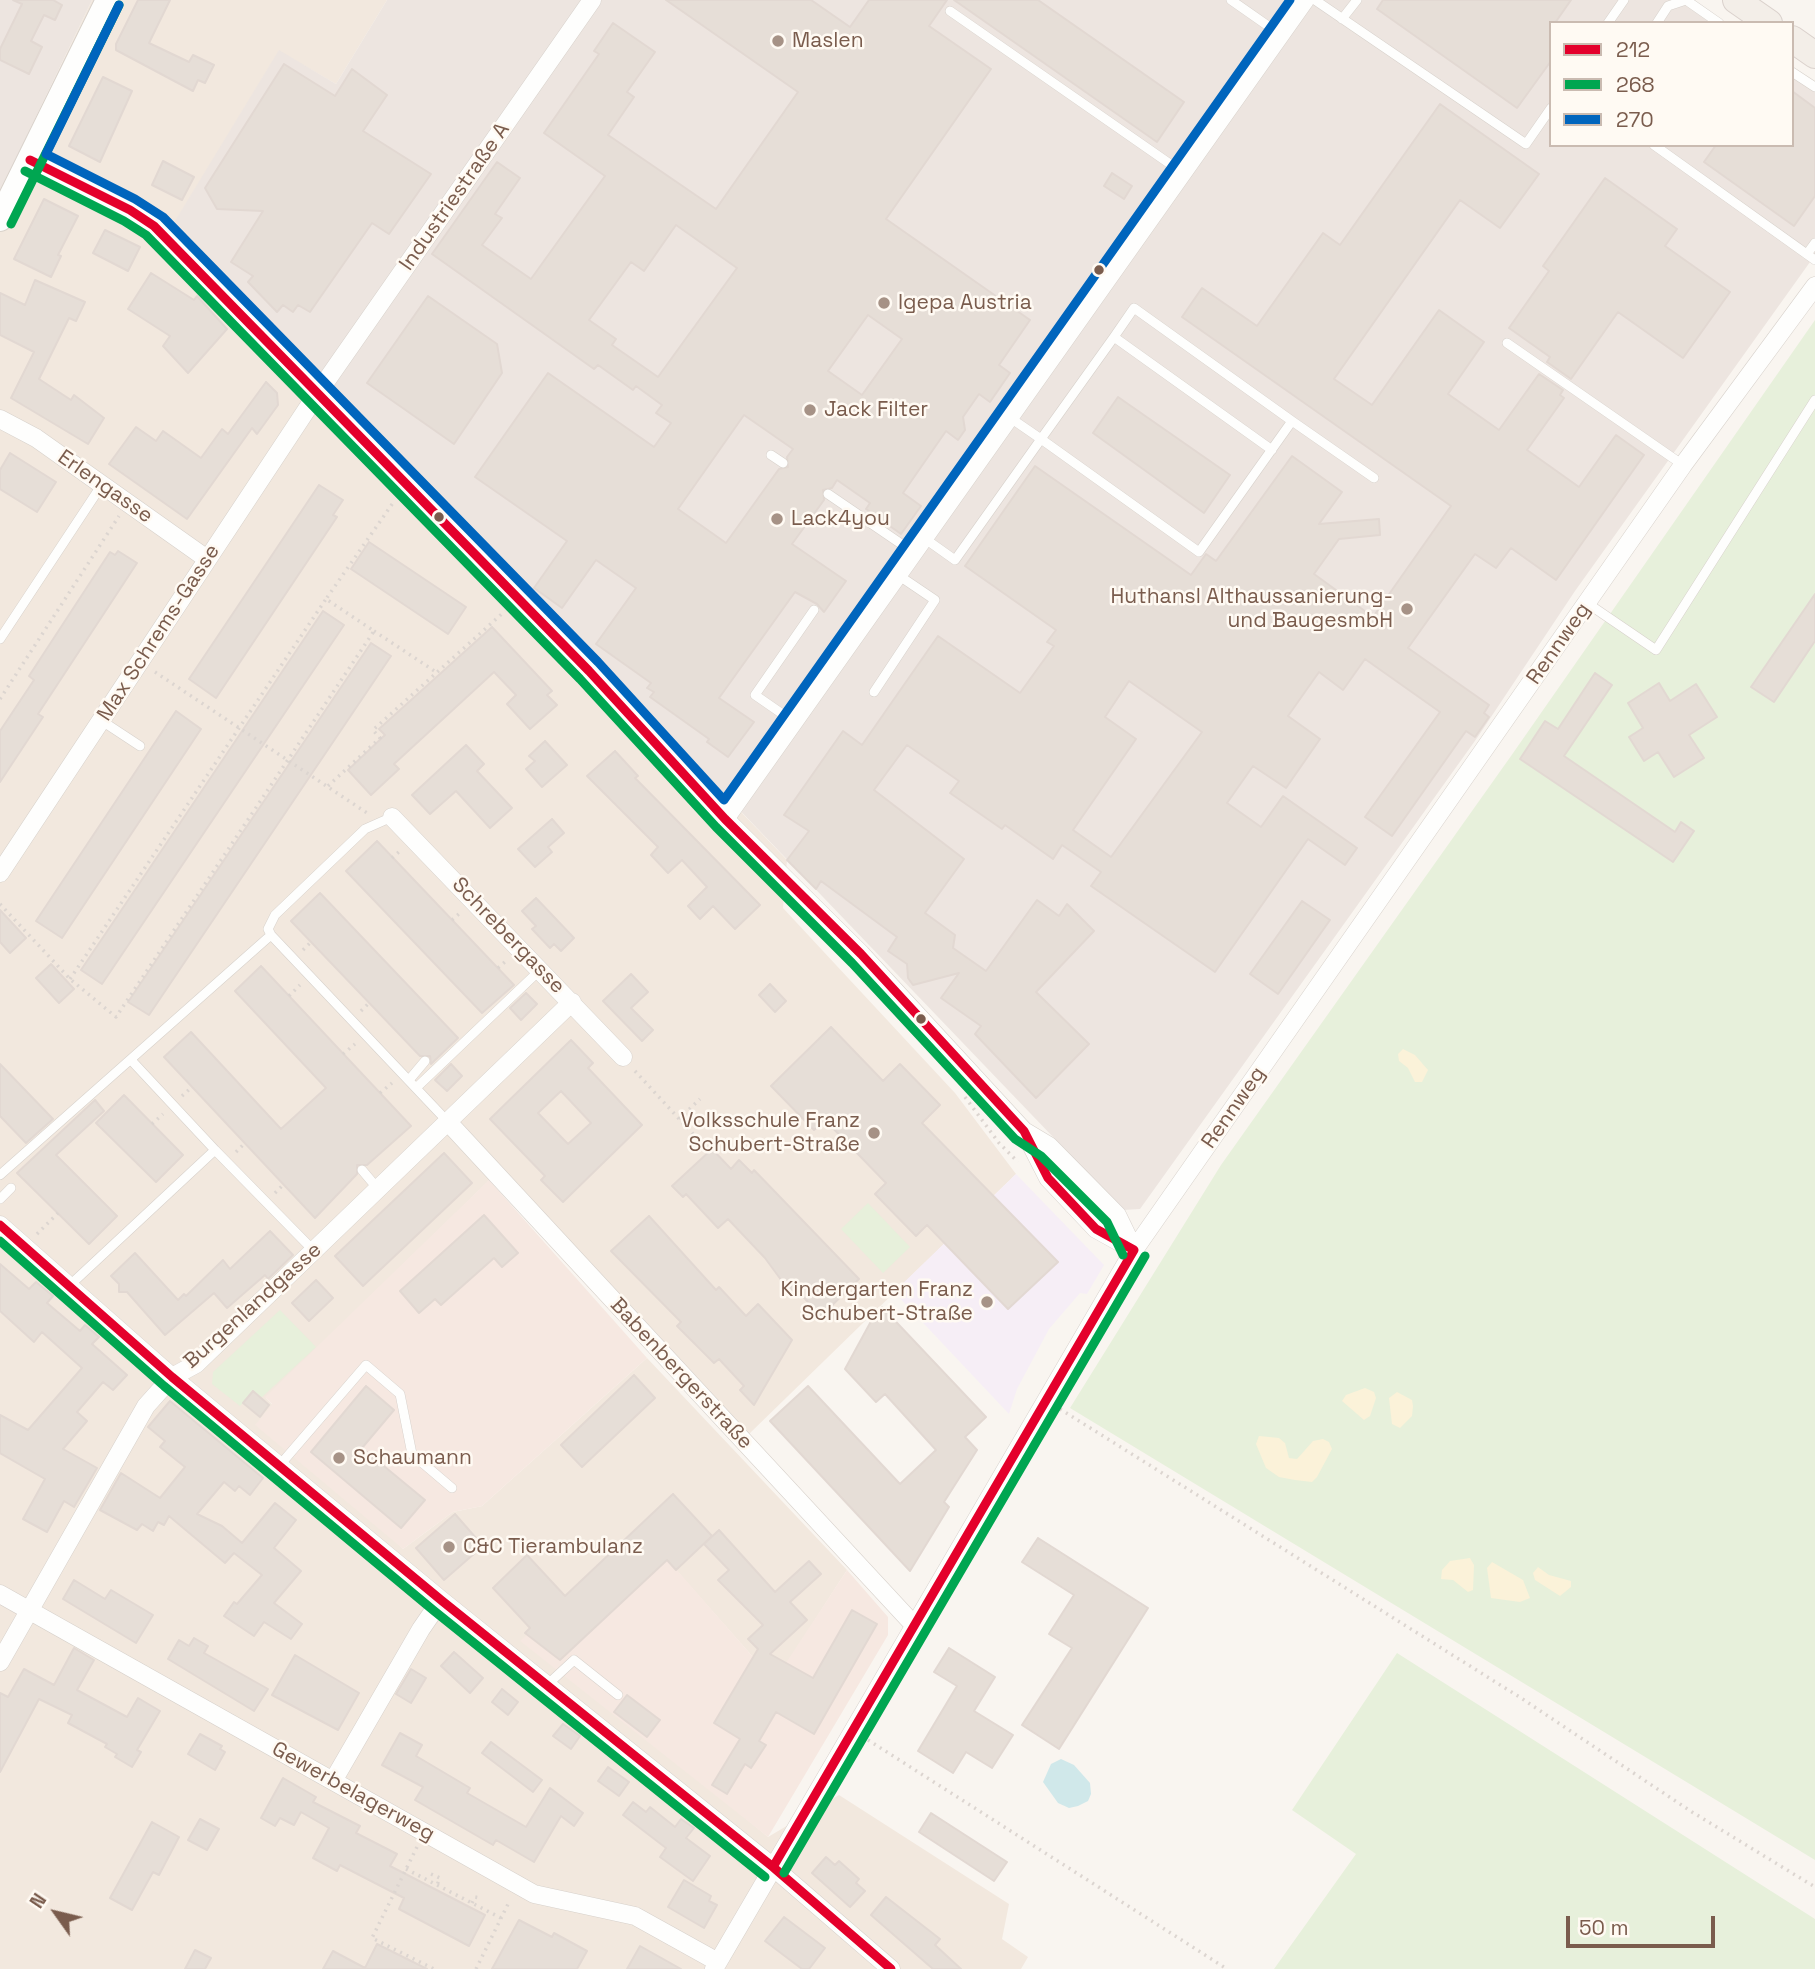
<!DOCTYPE html>
<html>
<head>
<meta charset="utf-8">
<style>
  body { margin:0 }
  #map { position:relative; width:1815px; height:1969px; overflow:hidden; background:#f9f5f0; font-family:"Space Grotesk",sans-serif }
  canvas { display:block }
  .legend { position:absolute; left:1549px; top:21px; width:245px; height:126px; box-sizing:border-box; background:#fffaf3; border:2px solid #cabbb1; margin:0; padding:9px 12px; list-style:none; font-size:21px; color:#7a5c4d }
  .legend li { display:flex; align-items:center; gap:14px; height:35px }
  .legend b { width:35px; border:2px solid #cabbb1 }
  .north { position:absolute; left:21px; top:1878px; width:70px; height:70px; -webkit-text-stroke:5px #fffaf3; paint-order:stroke; rotate:304deg; font-size:19px; font-weight:700; line-height:28px; text-align:center; color:#7a5c4d }
  .north::after { content:''; display:block; margin:auto; width:24px; height:32px; background:#7a5c4d; clip-path:polygon(50% 0,100% 100%,50% 72%,0 100%) }
  .scale { position:absolute; left:1566px; top:1916px; width:149px; height:32px; box-sizing:border-box; border:4px solid #7a5c4d; border-top:0; padding-left:9px; font-size:21px; line-height:24px; white-space:nowrap; color:#7a5c4d; -webkit-text-stroke:5px #fffaf3; paint-order:stroke }
</style>
</head>
<body>
<div id="map">
<canvas width="1815" height="1969"></canvas>
<ul class="legend">
<li><b style="height:9px;background:#e4002b"></b>212</li>
<li><b style="height:9px;background:#00a651"></b>268</li>
<li><b style="height:9px;background:#0065bd"></b>270</li>
</ul>
<div class="north">N</div>
<div class="scale">50 m</div>
</div>
<script>
const g = document.querySelector('canvas').getContext('2d');
g.lineJoin = 'round';
function paint(path, color) {
  g.fillStyle = color;
  g.fill(path, 'evenodd');
}
function toPath(rows) {
  const path = new Path2D();
  for (const r of rows) {
    path.moveTo(r[0], r[1]);
    for (let i = 2; i < r.length; i += 2) path.lineTo(r[i], r[i + 1]);
  }
  return path;
}
function trace(path, color, width, dash) {
  g.strokeStyle = color;
  g.lineWidth = width;
  g.lineCap = dash ? 'butt' : 'round';
  g.setLineDash(dash || []);
  g.stroke(path);
}
function drawText(font, color, halo, rows, align = 'center') {
  g.font = font + ' "Space Grotesk",sans-serif';
  g.lineWidth = 5;
  g.setLineDash([]);
  g.textBaseline = 'middle';
  g.strokeStyle = halo;
  g.fillStyle = color;
  for (const [text, x, y, turn = 0] of rows) {
    g.save();
    g.translate(x, y);
    g.rotate((+turn || 0) * Math.PI / 180);
    g.textAlign = isNaN(turn) ? turn : align;
    if (halo) g.strokeText(text, 0, 0);
    g.fillText(text, 0, 0);
    g.restore();
  }
}
const residential = toPath([
  [92,0,387,0,336,84,279,51,176,221,787,860,783,908,955,1093,1016,1174,749,1434,501,1169,266,1398,403,1549,453,1512,482,1506,647,1358,847,1570,775,1682,676,1570,525,1633,768,1837,839,1795,1009,1904,1002,1939,1028,1957,1021,1969,0,1969,0,192]
]);
const commercial = toPath([
  [489,1180,647,1358,482,1506,453,1512,403,1549,255,1425,272,1404,265,1397],
  [673,1494,712,1536,677,1570,774,1681,847,1570,888,1617,888,1635,768,1837,520,1641]
]);
const industrial = toPath([
  [0,0,92,0,0,192],
  [387,0,1694,0,1727,23,1551,23,1551,145,1792,145,1792,67,1815,83,1815,255,1575,591,1477,738,1140,1209,1123,1210,175,221,279,50,336,84]
]);
const education = toPath([
  [1016,1174,1104,1265,1087,1294,1080,1293,1049,1329,1017,1389,1009,1414,894,1292]
]);
const green = toPath([
  [1815,320,1815,1860,1070,1408,1221,1165,1511,756],
  [868,1203,910,1247,883,1273,841,1229],
  [280,1310,316,1347,261,1398,253,1392,240,1406,212,1384,213,1372],
  [1397,1653,1815,1919,1815,1969,1274,1969,1356,1854,1292,1810]
]);
const sand = toPath([
  [1403,1049,1415,1055,1428,1070,1422,1082,1415,1082,1408,1068,1399,1061,1398,1054],
  [1365,1388,1374,1392,1376,1398,1370,1416,1364,1420,1342,1401,1346,1395],
  [1397,1392,1412,1400,1413,1406,1412,1416,1400,1428,1392,1424,1389,1398],
  [1259,1436,1279,1438,1285,1443,1289,1458,1297,1459,1313,1441,1323,1439,1329,1442,1332,1449,1317,1477,1312,1482,1295,1480,1279,1477,1266,1468,1256,1444],
  [1470,1558,1474,1565,1473,1590,1468,1592,1453,1580,1441,1579,1442,1570,1450,1561],
  [1492,1562,1523,1580,1530,1598,1520,1602,1491,1598,1487,1568],
  [1538,1567,1549,1575,1571,1581,1571,1587,1560,1596,1535,1580,1533,1573]
]);
const water = toPath([
  [1061,1759,1074,1765,1090,1783,1091,1794,1088,1801,1078,1806,1069,1808,1058,1803,1043,1782,1051,1764]
]);
const building = toPath([
  [13,0,53,0,62,5,55,20,44,15,31,41,42,47,29,74,0,60,0,49,22,4,13,0],
  [138,0,170,0,149,43,189,62,193,55,214,65,205,83,198,80,193,91,116,50,116,44,138,0],
  [666,0,811,0,850,27,869,0,947,0,929,26,991,69,886,219,1030,320,999,365,1010,373,990,402,979,394,963,417,965,430,958,440,946,431,903,493,921,506,901,534,866,509,870,503,837,480,832,488,823,490,824,500,792,544,846,581,824,612,817,604,795,592,719,698,754,722,728,757,707,742,709,739,650,697,654,692,647,688,651,683,596,644,636,588,596,560,562,608,534,588,567,541,475,477,548,373,654,447,671,423,656,413,662,405,636,386,633,390,598,365,594,369,432,254,497,162,520,178,495,214,502,218,482,245,531,279,605,176,544,133,599,54,594,51,613,23,655,52,627,92,634,97,608,135,716,209,798,92,666,0],
  [676,225,737,268,658,377,612,345,616,339,589,320,631,262,644,271,676,225],
  [868,315,902,339,862,395,828,371,868,315],
  [744,415,793,449,787,457,788,467,779,469,726,543,678,509,744,415],
  [954,0,1038,0,1184,102,1157,142,954,0],
  [1383,0,1571,0,1555,23,1551,23,1551,61,1517,108,1377,9,1383,0],
  [284,64,335,96,352,69,387,95,363,131,431,174,389,234,372,223,310,312,298,305,293,312,283,305,277,312,248,282,253,276,231,262,263,211,217,209,205,188,284,64],
  [103,77,132,91,100,162,69,146,103,77],
  [1792,91,1815,108,1815,196,1794,226,1704,162,1716,145,1792,145,1792,91],
  [1440,104,1539,174,1500,228,1460,200,1334,379,1372,405,1439,310,1484,342,1448,394,1499,430,1539,374,1563,390,1560,395,1564,398,1527,450,1579,487,1616,435,1644,455,1556,580,1511,548,1496,568,1475,554,1408,648,1489,705,1484,713,1489,717,1475,737,1466,731,1392,836,1365,817,1440,712,1365,659,1343,690,1319,672,1288,716,1320,739,1286,788,1253,766,1227,803,1261,827,1283,796,1357,848,1345,865,1308,839,1215,972,1091,886,1101,872,1062,845,1053,859,1005,825,1002,829,950,793,959,781,907,745,874,790,964,859,925,913,955,935,953,948,986,971,1037,900,1059,916,1067,904,1094,931,1036,992,1089,1044,1036,1098,975,1034,981,1026,941,998,959,973,913,985,908,978,907,964,888,951,897,937,821,881,816,889,787,860,809,831,784,815,843,731,862,745,938,636,1020,693,1054,646,1047,642,1056,630,965,566,1035,466,1191,575,1206,554,1216,561,1292,456,1342,492,1319,524,1379,519,1380,535,1339,539,1314,574,1373,617,1451,506,1182,317,1202,288,1257,326,1323,233,1340,245,1440,104],
  [1129,681,1202,732,1111,857,1073,830,1136,739,1105,717,1129,681],
  [163,161,194,177,182,200,152,185,163,161],
  [1112,173,1132,186,1124,199,1104,186,1112,173],
  [1605,178,1677,229,1665,246,1730,292,1683,358,1618,312,1571,379,1547,362,1550,357,1509,328,1549,271,1543,266,1605,178],
  [44,199,78,216,58,255,61,256,51,277,14,259,44,199],
  [105,230,140,247,128,271,93,253,105,230],
  [151,273,194,300,197,296,227,329,188,373,163,346,170,336,128,309,151,273],
  [35,280,85,302,76,321,69,318,39,379,71,400,74,395,104,418,88,444,11,398,34,352,0,335,0,293,25,305,35,280],
  [428,296,497,344,502,373,454,444,367,383,428,296],
  [266,382,277,393,278,405,257,434,252,428,187,519,109,464,136,427,156,441,163,431,201,458,222,429,228,434,266,382],
  [1118,397,1230,475,1204,513,1093,433,1118,397],
  [10,453,56,482,37,512,0,489,0,470,10,453],
  [319,485,343,500,333,515,337,517,216,698,189,679,319,485],
  [369,542,466,607,448,634,351,569,369,542],
  [118,551,137,563,38,714,43,717,0,782,0,731,34,680,29,676,110,552,115,555,118,551],
  [1815,594,1815,641,1774,702,1751,687,1815,594],
  [323,611,344,625,102,984,81,970,323,611],
  [492,627,552,691,547,695,557,705,530,729,507,704,516,695,494,672,394,764,399,769,371,795,348,770,385,735,379,729,492,627],
  [371,643,391,656,149,1015,128,1002,371,643],
  [1595,673,1612,685,1564,756,1675,832,1681,822,1694,831,1673,862,1520,759,1545,721,1558,729,1595,673],
  [1659,683,1670,701,1696,684,1717,717,1689,735,1704,758,1674,777,1658,752,1644,761,1629,737,1643,728,1628,703,1659,683],
  [176,711,201,729,62,938,36,921,176,711],
  [545,741,567,765,542,787,526,769,535,761,529,756,545,741],
  [466,745,484,764,477,771,512,808,490,828,456,791,430,814,412,795,466,745],
  [615,751,638,776,635,778,760,905,735,929,713,906,700,919,688,906,707,887,682,860,668,873,651,855,658,847,587,776,615,751],
  [552,819,564,833,548,847,552,852,535,867,518,849,552,819],
  [377,841,514,985,482,1013,346,871,377,841],
  [320,893,458,1038,431,1064,430,1056,420,1056,291,921,320,893],
  [536,898,574,938,561,951,554,944,550,948,532,929,536,926,522,911,536,898],
  [1302,901,1330,920,1278,994,1250,974,1302,901],
  [0,910,26,938,10,953,0,942,0,910],
  [51,964,74,989,59,1003,36,978,51,964],
  [261,966,411,1126,367,1165,357,1165,357,1174,315,1218,164,1057,191,1032,281,1129,326,1088,235,991,261,966],
  [631,974,648,992,631,1008,653,1030,642,1041,603,1001,631,974],
  [770,984,786,1001,775,1012,759,995,770,984],
  [526,993,537,1004,521,1020,510,1008,526,993],
  [831,1027,883,1081,900,1064,940,1105,922,1123,1058,1262,1008,1309,927,1225,916,1236,875,1194,886,1183,825,1120,814,1130,771,1086,831,1027],
  [571,1040,593,1063,588,1068,642,1125,563,1202,541,1180,545,1176,490,1119,571,1040],
  [561,1091,591,1123,568,1144,538,1113,561,1091],
  [0,1064,53,1119,26,1143,0,1116,0,1064],
  [451,1064,462,1076,447,1091,435,1080,451,1064],
  [124,1095,183,1155,156,1182,96,1123,124,1095],
  [95,1100,104,1111,56,1155,117,1216,89,1244,17,1173,95,1100],
  [712,1149,731,1169,739,1160,752,1173,754,1170,859,1279,821,1316,795,1288,790,1292,765,1258,728,1219,718,1228,686,1194,683,1197,672,1186,712,1149],
  [444,1153,472,1183,363,1286,335,1256,444,1153],
  [484,1215,518,1253,502,1267,494,1258,441,1305,435,1299,419,1313,400,1291,484,1215],
  [649,1216,716,1290,719,1287,746,1316,758,1304,792,1340,754,1405,740,1390,744,1386,719,1359,714,1363,677,1326,681,1322,611,1251,649,1216],
  [270,1231,293,1255,268,1279,265,1275,227,1308,214,1293,165,1335,127,1292,119,1292,119,1284,111,1276,135,1253,178,1300,184,1294,186,1296,223,1260,230,1269,270,1231],
  [0,1264,29,1289,36,1282,53,1296,47,1303,80,1331,85,1325,99,1337,92,1344,127,1375,113,1390,103,1382,77,1412,87,1421,63,1449,97,1468,74,1507,64,1501,47,1532,23,1519,45,1479,0,1453,0,1415,28,1430,82,1368,42,1332,34,1342,0,1311,0,1264],
  [316,1280,333,1298,309,1321,292,1303,316,1280],
  [882,1307,986,1417,965,1437,977,1450,944,1502,949,1507,910,1571,770,1421,808,1386,900,1484,936,1450,885,1394,876,1402,845,1369,875,1314,882,1307],
  [634,1375,655,1398,582,1467,561,1445,634,1375],
  [366,1386,394,1410,362,1448,425,1500,401,1528,311,1452,366,1386],
  [253,1391,269,1405,260,1417,243,1403,253,1391],
  [170,1401,263,1478,250,1495,239,1486,235,1491,224,1482,197,1514,222,1526,242,1543,275,1503,296,1520,274,1548,301,1571,274,1603,302,1624,291,1639,264,1622,254,1636,224,1616,234,1602,237,1604,262,1575,234,1553,225,1563,169,1516,164,1525,158,1522,153,1531,142,1524,137,1530,100,1510,121,1473,160,1498,185,1467,160,1447,165,1441,148,1427,170,1401],
  [673,1494,712,1536,676,1570,667,1560,560,1660,525,1633,530,1628,493,1588,527,1555,565,1596,673,1494],
  [455,1514,483,1546,444,1580,416,1548,455,1514],
  [719,1530,775,1592,809,1561,821,1574,790,1602,807,1620,770,1654,813,1678,852,1610,877,1624,814,1734,776,1712,759,1741,766,1745,751,1768,745,1764,727,1794,712,1785,740,1739,714,1723,758,1649,748,1639,763,1625,718,1580,729,1570,704,1544,719,1530],
  [1038,1538,1148,1608,1059,1749,1022,1725,1072,1648,1049,1634,1074,1595,1022,1562,1038,1538],
  [74,1580,105,1599,111,1590,153,1615,136,1643,63,1599,74,1580],
  [194,1638,208,1646,204,1653,268,1689,254,1711,168,1659,179,1640,189,1646,194,1638],
  [74,1648,94,1660,77,1690,127,1717,138,1698,160,1711,137,1750,141,1752,132,1767,115,1757,117,1754,105,1747,107,1744,68,1723,72,1715,39,1699,0,1772,0,1693,8,1697,24,1669,54,1685,74,1648],
  [949,1648,995,1677,974,1711,1013,1735,992,1768,966,1752,953,1773,918,1751,957,1686,934,1672,949,1648],
  [454,1652,483,1678,470,1693,441,1666,454,1652],
  [295,1655,359,1693,338,1730,272,1695,295,1655],
  [411,1669,426,1678,411,1703,396,1694,411,1669],
  [502,1689,518,1702,508,1715,492,1702,502,1689],
  [627,1695,660,1720,647,1737,614,1712,627,1695],
  [563,1724,580,1736,571,1749,553,1736,563,1724],
  [400,1733,422,1745,416,1756,470,1788,467,1793,526,1827,550,1788,583,1813,574,1826,561,1816,534,1862,496,1840,493,1845,415,1800,423,1787,382,1765,400,1733],
  [200,1734,222,1746,220,1749,225,1752,215,1770,188,1754,200,1734],
  [491,1742,542,1780,533,1792,482,1753,491,1742],
  [608,1767,629,1782,619,1796,598,1781,608,1767],
  [283,1778,316,1797,313,1802,360,1826,356,1833,397,1854,390,1866,485,1915,469,1946,399,1909,404,1898,340,1865,337,1871,313,1858,329,1828,301,1812,294,1825,280,1818,275,1826,261,1818,283,1778],
  [633,1802,646,1812,650,1807,675,1827,681,1819,694,1828,686,1838,710,1856,693,1881,660,1857,666,1848,623,1815,633,1802],
  [931,1813,1007,1862,994,1881,919,1832,931,1813],
  [200,1819,219,1829,207,1850,188,1840,200,1819],
  [152,1822,179,1837,159,1875,153,1872,132,1910,110,1898,152,1822],
  [826,1857,835,1865,839,1861,859,1879,856,1883,865,1891,850,1907,812,1873,826,1857],
  [684,1880,711,1896,709,1901,717,1905,704,1928,668,1907,684,1880],
  [886,1897,940,1939,935,1945,961,1969,933,1969,871,1915,886,1897],
  [784,1917,825,1948,809,1969,802,1969,765,1941,784,1917],
  [519,1920,552,1937,554,1933,587,1951,577,1969,492,1969,519,1920],
  [377,1944,427,1969,323,1969,333,1951,365,1968,377,1944],
  [640,1946,681,1969,627,1969,640,1946],
  [195,1950,211,1958,205,1969,185,1969,195,1950]
]);
const path = toPath([
  [374,631,436,672],
  [155,672,367,813],
  [0,699,119,516],
  [328,786,380,738,373,730,505,611],
  [392,858,401,850],
  [0,904,70,979,116,1017,374,631,326,599,395,500],
  [452,920,461,912],
  [303,950,311,942],
  [498,968,507,960],
  [70,979,326,599],
  [289,996,300,985],
  [361,1011,369,1003],
  [343,1054,355,1044],
  [635,1071,693,1134],
  [380,1093,392,1083],
  [182,1096,192,1087],
  [965,1097,999,1143,1018,1162],
  [679,1119,700,1099],
  [152,1124,163,1114],
  [236,1152,245,1143],
  [275,1193,283,1185],
  [37,1234,58,1213],
  [1060,1409,1521,1698,1692,1812,1815,1887],
  [868,1740,1227,1969],
  [417,1847,372,1938,434,1969],
  [406,1869,501,1918],
  [431,1874,440,1878,437,1885],
  [472,1903,475,1897,480,1898],
  [476,1969,509,1902]
]);
const lane = toPath([
  [1231,0,1281,35],
  [1315,0,1526,144,1551,108],
  [950,11,1183,173],
  [1342,19,1357,0],
  [1608,23,1624,0],
  [1657,23,1668,6,1686,0,1719,23],
  [1792,72,1815,87],
  [1654,145,1815,260],
  [1807,254,1815,243],
  [1114,337,1272,450],
  [1507,343,1683,465],
  [1292,421,1374,478],
  [771,455,783,463],
  [828,494,913,552],
  [924,538,955,560,1041,439,1114,337,1134,308,1292,421,1199,552,1041,439,1009,417],
  [1587,603,1656,650,1815,400],
  [0,639,101,486],
  [874,692,935,600,898,575],
  [102,721,140,746],
  [794,722,755,695,814,610],
  [271,935,268,929,275,915,365,829,392,817],
  [409,1080,425,1061],
  [416,1088,541,969],
  [215,1150,314,1251],
  [362,1170,378,1189],
  [0,1175,271,935,448,1122],
  [0,1199,11,1188],
  [69,1286,215,1150,131,1060],
  [279,1466,366,1365,400,1394,412,1454,452,1488],
  [547,1685,574,1660,618,1695]
]);
const street = toPath([
  [30,160,130,210,154,226,589,671,725,819,861,954,1024,1131,1048,1178,1096,1229,1134,1250],
  [0,419,36,438,207,559],
  [392,817,623,1057],
  [725,819,1305,0],
  [0,873,317,394,592,0],
  [448,1122,914,1625],
  [1024,1131,1049,1146,1117,1215,1134,1250],
  [0,1225,172,1377,441,1600,773,1867,891,1969],
  [0,1594,534,1894,635,1916,718,1962],
  [0,1662,146,1406,172,1377,196,1364,572,1002],
  [333,1781,421,1629,441,1600],
  [714,1969,1134,1250,1683,465,1815,286]
]);
const secondary = toPath([
  [0,219,108,0]
]);
const primary = toPath([
  [1736,0,1769,23],
  [1792,39,1815,55]
]);
const bus1 = toPath([
  [30,160,130,210,154,226,589,671,725,819,861,954,1024,1131,1048,1178,1096,1229,1134,1250,773,1867],
  [0,1225,172,1377,441,1600,773,1867,891,1969]
]);
const bus2 = toPath([
  [25,171,124,221,146,235,580,679,716,827,852,963,1015,1139,1041,1156,1107,1222,1123,1255],
  [11,224,119,5],
  [0,1241,164,1386,433,1610,765,1877],
  [784,1873,1145,1256]
]);
const bus3 = toPath([
  [119,5,46,154,135,199,163,217,598,662,724,800,1290,0]
]);
const markers = [
  [778,41,7,"#a69286"],
  [1099,270,6,"#7a5c4d"],
  [884,303,7,"#a69286"],
  [810,410,7,"#a69286"],
  [439,517,6,"#7a5c4d"],
  [777,519,7,"#a69286"],
  [1407,609,7,"#a69286"],
  [921,1019,6,"#7a5c4d"],
  [874,1133,7,"#a69286"],
  [987,1302,7,"#a69286"],
  [339,1458,7,"#a69286"],
  [449,1547,7,"#a69286"]
];
const poiNames = [
  ["Maslen",792,41],
  ["Igepa Austria",898,303],
  ["Jack Filter",824,410],
  ["Lack4you",791,519],
  ["Huthansl Althaussanierung-",1393,597,"right"],
  ["und BaugesmbH",1393,621,"right"],
  ["Volksschule Franz",860,1121,"right"],
  ["Schubert-Straße",860,1145,"right"],
  ["Kindergarten Franz",973,1290,"right"],
  ["Schubert-Straße",973,1314,"right"],
  ["Schaumann",353,1458],
  ["C&C Tierambulanz",463,1547]
];
const streetNames = [
  ["Industriestraße A",455,197,-55],
  ["Erlengasse",105,487,35],
  ["Max Schrems-Gasse",159,633,-57],
  ["Rennweg",1559,644,-55],
  ["Schrebergasse",508,936,46],
  ["Rennweg",1234,1108,-55],
  ["Burgenlandgasse",253,1306,-42],
  ["Babenbergerstraße",681,1374,47],
  ["Gewerbelagerweg",353,1792,29]
];
paint(residential, '#f2e8de');
paint(commercial, '#f6e8e1');
paint(industrial, '#ede5e0');
paint(education, '#f6eef6');
paint(green, '#e7f0db');
paint(sand, '#fbf2d9');
paint(water, '#d0e8ea');
paint(building, '#e6ded7');
trace(building, '#e2d8d2', 2);
trace(lane, '#d7d1cb', 10);
trace(street, '#d7d1cb', 19);
trace(secondary, '#d9d2cb', 26);
trace(primary, '#dad1cc', 28);
trace(path, '#dcd5d0', 3.5, [2, 5]);
trace(lane, '#fefefd', 9);
trace(street, '#fefefd', 18);
trace(secondary, '#fefefd', 24);
trace(primary, '#f3eee8', 26);
trace(bus1, '#e4002b', 9);
trace(bus2, '#00a651', 9);
trace(bus3, '#0065bd', 9);
for (const [x, y, r, color] of markers) {
  const dot = new Path2D();
  dot.arc(x, y, r, 0, 2 * Math.PI);
  g.fillStyle = color;
  g.fill(dot);
  trace(dot, '#fffaf3', 2.5);
}
drawText('21px', '#7a5c4d', '#fffaf3', poiNames, 'left');
drawText('21px', '#7a5c4d', '#fffaf3', streetNames);
</script>
</body>
</html>
